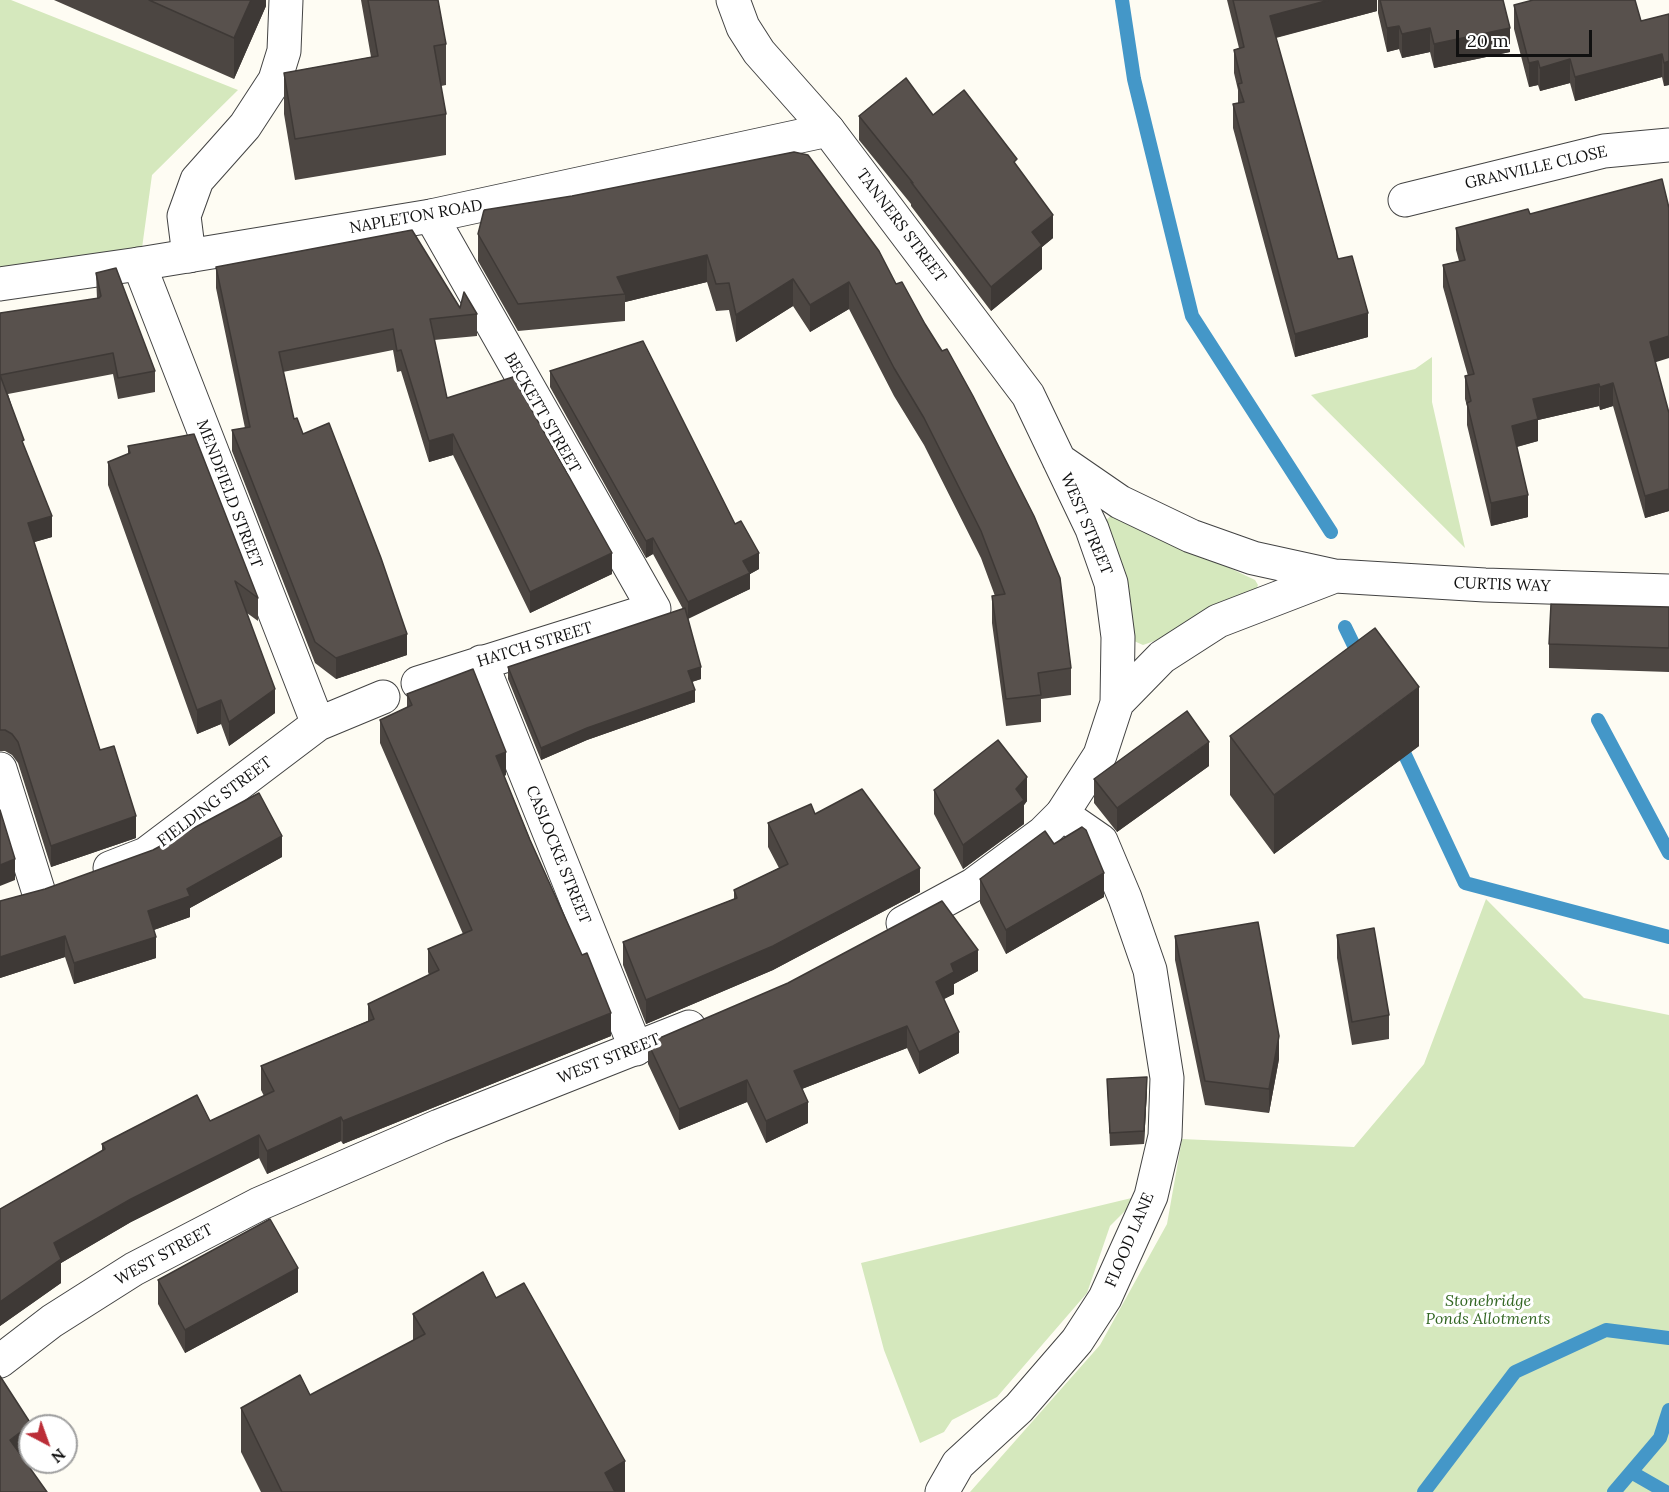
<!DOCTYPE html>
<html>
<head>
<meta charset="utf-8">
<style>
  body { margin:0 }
  #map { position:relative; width:1669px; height:1492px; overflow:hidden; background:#fefcf3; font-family:Lora,serif }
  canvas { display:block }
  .north { position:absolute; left:18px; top:1414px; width:60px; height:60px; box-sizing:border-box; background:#fff; border:2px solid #9f9f9f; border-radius:50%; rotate:139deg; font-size:16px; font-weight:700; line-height:24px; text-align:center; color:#101010 }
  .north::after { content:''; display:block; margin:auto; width:21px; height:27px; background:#bb2d37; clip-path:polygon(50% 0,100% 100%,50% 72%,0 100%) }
  .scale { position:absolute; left:1456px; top:30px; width:136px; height:27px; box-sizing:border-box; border:3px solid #101010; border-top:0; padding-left:8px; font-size:18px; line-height:21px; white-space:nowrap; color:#101010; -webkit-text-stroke:4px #fff; paint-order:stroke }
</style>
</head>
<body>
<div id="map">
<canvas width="1669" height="1492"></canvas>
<div class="north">N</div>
<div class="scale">20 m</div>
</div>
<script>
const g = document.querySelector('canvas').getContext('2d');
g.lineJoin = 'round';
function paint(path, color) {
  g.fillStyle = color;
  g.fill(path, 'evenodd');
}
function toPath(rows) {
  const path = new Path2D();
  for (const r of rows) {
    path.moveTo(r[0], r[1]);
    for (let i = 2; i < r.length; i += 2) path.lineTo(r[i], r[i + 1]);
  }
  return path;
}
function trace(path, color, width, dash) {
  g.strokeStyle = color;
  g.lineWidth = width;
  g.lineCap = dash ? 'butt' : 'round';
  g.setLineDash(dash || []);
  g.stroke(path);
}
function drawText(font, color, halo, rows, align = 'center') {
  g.font = font + ' Lora,serif';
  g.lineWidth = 6;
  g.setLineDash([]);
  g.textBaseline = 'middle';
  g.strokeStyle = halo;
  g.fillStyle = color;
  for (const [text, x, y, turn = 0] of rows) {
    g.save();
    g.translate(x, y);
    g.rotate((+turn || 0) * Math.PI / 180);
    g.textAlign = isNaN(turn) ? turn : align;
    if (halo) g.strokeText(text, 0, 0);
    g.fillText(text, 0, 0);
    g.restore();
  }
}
const green = toPath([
  [0,0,11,0,238,90,152,175,142,248,0,268],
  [1432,357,1432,402,1465,548,1311,395,1415,369],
  [1114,513,1255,580,1258,585,1255,592,1174,634,1143,645,1134,641,1105,521],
  [1486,899,1584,998,1669,1015,1669,1492,970,1492,1100,1345,1167,1224,1182,1139,1354,1147,1424,1064],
  [1140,1196,1110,1226,1087,1293,997,1397,952,1420,944,1432,920,1443,884,1350,861,1263]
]);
const stream = toPath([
  [1122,0,1134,79,1192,316,1331,532],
  [1345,627,1361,660],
  [1598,720,1669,853],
  [1398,740,1465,883,1669,937],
  [1631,1472,1666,1492],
  [1424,1492,1515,1372,1606,1330,1669,1338],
  [1614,1492,1660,1438,1669,1410]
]);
const minor = toPath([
  [733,0,743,27,759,52,828,130],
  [1405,200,1604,151,1669,145],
  [189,256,184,216,197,180,245,126,275,80,284,51,286,0],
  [139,264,318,724],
  [481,662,636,1049],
  [418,683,654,609,431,216],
  [0,769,39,893],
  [110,868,146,854,318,724,383,697],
  [942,1492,958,1464,1019,1408,1077,1341,1105,1298,1151,1196,1165,1136,1167,1078,1150,970,1125,898,1101,841,1062,814]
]);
const tertiary = toPath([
  [0,284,139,264,431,216,828,130,1028,395,1092,529,1111,583,1118,637,1117,703,1100,755,1062,814,1043,833,973,885,903,923],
  [1059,460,1120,502,1191,536,1253,558,1335,576,1485,585,1669,591],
  [1117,703,1162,657,1218,621,1335,576],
  [0,1361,52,1321,134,1269,259,1204,439,1126,689,1027]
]);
const wall = toPath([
  [54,0,266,0,266,6,234,79],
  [361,0,438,0,446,44,446,85,441,86,446,114,446,155,295,180,284,114,284,73,371,57],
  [1227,0,1377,0,1377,11,1276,38,1338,259,1368,337,1295,357,1233,128,1233,104,1238,103,1238,90,1234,73,1234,50,1239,48],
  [1378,0,1503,0,1510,52,1434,68,1430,52,1402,58,1399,49,1387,52,1378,13],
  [1514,5,1641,21,1669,14,1669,85,1664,86,1662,77,1575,101,1570,83,1540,91,1538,85,1529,87,1514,29],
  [933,115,1017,166,1053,238,1042,247,1042,269,991,311,911,206,911,204,859,140,859,116],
  [794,152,1071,668,1071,695,1041,699,1041,722,1006,726,992,623,992,596,995,596,981,558,924,445,894,396,849,309,810,332,793,306,736,342,729,310,716,311,707,282,625,302,625,321,518,331,478,261,478,234,572,196],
  [1530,214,1655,362,1669,413,1669,511,1645,518,1613,406,1600,410,1599,406,1538,420,1538,441,1517,447,1528,517,1491,526,1467,425,1467,406,1465,399,1465,376,1468,376,1443,287,1443,265,1459,261,1456,250,1456,228],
  [216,267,460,308,477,314,477,336,434,340,447,398,612,574,530,613,453,455,429,462,401,371,397,372,393,350,283,372,294,419,303,434,407,655,336,679,315,663,232,451,232,430,245,428,216,288],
  [96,273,155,371,155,392,118,399,113,374,8,394,52,537,34,542,100,750,136,838,51,867,18,763,12,755,5,751,0,751,0,313,97,299],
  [550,371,759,569,750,574,750,589,688,618,701,679,692,682,695,702,587,740,541,760,508,679,508,667,683,609,653,554,646,558,550,387],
  [128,446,258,598,258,621,247,613,275,713,229,746,221,724,197,734,108,485,108,462,128,454],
  [1669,607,1669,672,1549,668,1549,644],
  [407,694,506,775,504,776,611,1036,343,1144,341,1141,267,1174,259,1158,131,1222,61,1263,61,1283,0,1326,0,1209,102,1151,102,1144,210,1121,264,1096,261,1090,261,1066,368,1021,368,1004,429,975,428,972,428,949,463,934,380,743,380,720,407,708],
  [1230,736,1419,746,1274,854,1230,795],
  [1209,766,1117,832,1094,803,1094,779],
  [934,790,1027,801,1024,805,1024,824,963,869,934,814],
  [815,814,920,892,773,970,646,1024,623,965,623,942,734,899,734,890,779,868,768,847,768,823],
  [1054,844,1104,897,1006,954,980,903,980,879],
  [282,857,190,908,190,917,154,930,156,958,74,984,65,957,0,978,0,901],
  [1337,935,1389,1015,1389,1039,1352,1045,1337,958],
  [1175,936,1279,1059,1269,1113,1205,1105,1175,960],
  [978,971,954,984,954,994,944,999,959,1053,919,1074,907,1048,802,1089,808,1123,766,1143,747,1102,679,1130,648,1064,648,1043],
  [1107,1079,1147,1089,1144,1144,1110,1146],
  [158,1280,298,1292,185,1353,158,1304],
  [496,1298,625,1492,261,1492,241,1452,241,1408,310,1395,413,1341,413,1314]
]);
const shadedWall = toPath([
  [251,0,266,0,266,6,234,79,234,38],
  [1329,0,1377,0,1377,11,1270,39,1270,16],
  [1399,26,1399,49,1387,52,1387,28],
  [1430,28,1430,52,1402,58,1402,34],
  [1510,28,1510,52,1434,68,1434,44],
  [1662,54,1662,77,1575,101,1575,77],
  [1570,59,1570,83,1540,91,1540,68],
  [1538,61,1538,85,1529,87,1529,63],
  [1669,61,1669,85,1664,86,1664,63],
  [1053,215,1053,238,1042,247,1042,269,991,311,991,287,1032,232],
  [707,255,707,282,625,302,625,294,617,277],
  [793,279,793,306,736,342,736,315],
  [849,282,849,309,810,332,810,305],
  [1368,313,1368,337,1295,357,1295,334],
  [1669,336,1669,358,1650,364,1650,342],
  [1613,383,1613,406,1600,410,1600,387],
  [1599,384,1599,406,1538,420,1538,441,1512,448,1512,426,1533,399],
  [453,434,453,455,429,462,429,441],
  [1669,489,1669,511,1645,518,1645,496],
  [1528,495,1528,517,1491,526,1491,503],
  [52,516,52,537,28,544,28,523],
  [653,538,653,554,646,558,646,541],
  [612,553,612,574,530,613,530,592],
  [759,553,759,569,750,574,750,589,688,619,688,602,743,561],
  [407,634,407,655,336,679,336,658],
  [701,667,701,679,688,683,688,671],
  [1419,687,1419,746,1274,854,1274,795],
  [275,689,275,713,229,746,229,722],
  [695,690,695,702,587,740,541,760,541,748,587,728],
  [221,700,221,724,197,734,197,710],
  [1209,742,1209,766,1117,832,1117,808],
  [506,752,506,775,496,780,496,756],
  [1027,777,1027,801,1024,805,1024,824,963,869,963,845],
  [136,816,136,838,51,867,51,846],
  [282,836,282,857,190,908,190,917,148,932,148,911],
  [15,859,15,880,0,886,0,865],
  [920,868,920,892,773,970,646,1024,646,1000],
  [1104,873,1104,897,1006,954,1006,930],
  [65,936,65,957,0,978,0,957],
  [156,937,156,958,74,984,74,963],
  [978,950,978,971,954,984,954,994,936,1003,936,982,951,964],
  [611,1013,611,1036,343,1144,343,1121],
  [907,1026,907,1048,794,1092,794,1071],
  [959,1032,959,1053,919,1074,919,1052],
  [1279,1036,1279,1059,1269,1113,1269,1089],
  [1147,1077,1147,1089,1144,1144,1144,1131],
  [747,1080,747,1102,679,1130,679,1109],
  [808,1102,808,1123,766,1143,766,1121],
  [341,1117,341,1141,267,1174,267,1151],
  [259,1135,259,1158,131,1222,61,1263,61,1283,0,1326,0,1302,54,1243,131,1199],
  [298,1268,298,1292,185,1353,185,1330],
  [31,1424,31,1426,30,1426,30,1449,10,1463,10,1440],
  [625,1461,625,1492,605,1492,605,1473]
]);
const building = toPath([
  [149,0,251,0,234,38,149,0],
  [368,0,438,0,446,44,434,46,446,114,295,139,284,73,378,56,368,0],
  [1233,0,1329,0,1270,16,1338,259,1352,256,1368,313,1295,334,1233,104,1244,102,1238,84,1242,83,1234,50,1244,47,1233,0],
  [1380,0,1503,0,1510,28,1434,44,1430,28,1402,34,1399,26,1387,28,1380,0],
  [1533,0,1635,0,1641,21,1669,14,1669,61,1664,63,1662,54,1575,77,1570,59,1540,68,1538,61,1529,63,1514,5,1533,0],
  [906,78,933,115,964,90,1017,159,1014,162,1053,215,1032,232,1042,245,991,287,911,182,913,183,859,116,906,78],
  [794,152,808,155,879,251,896,284,902,282,925,324,942,351,947,349,973,396,1034,516,1060,578,1071,668,1038,673,1041,695,1006,699,992,596,1005,594,981,531,924,418,894,368,849,282,810,305,793,279,736,315,729,283,716,284,707,255,617,277,625,294,518,304,478,234,484,210,572,196,794,152],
  [1662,179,1669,208,1669,336,1650,342,1669,413,1669,489,1645,496,1613,383,1600,387,1599,384,1533,399,1538,419,1512,426,1528,495,1491,503,1467,403,1471,401,1465,376,1474,374,1443,265,1465,260,1456,228,1528,209,1530,214,1662,179],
  [412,230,460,308,464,292,477,314,430,319,447,398,513,377,612,553,530,592,453,434,429,441,401,350,397,351,393,329,279,352,294,419,297,418,303,434,329,423,381,558,407,634,336,658,315,642,232,430,250,427,216,267,412,230],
  [116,268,155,371,118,378,113,353,0,375,24,440,22,441,52,516,28,523,100,750,114,746,136,816,51,846,18,742,12,734,5,730,0,730,0,313,99,298,101,296,96,273,116,268],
  [643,341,735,524,741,521,759,553,743,561,750,573,688,602,653,538,646,541,550,371,643,341],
  [194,434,258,598,235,581,275,689,229,722,221,700,197,710,108,462,130,453,128,446,194,434],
  [1551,604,1669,607,1669,648,1549,644,1551,604],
  [685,608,701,667,688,671,695,690,587,728,541,748,508,667,685,608],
  [1375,628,1419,687,1274,795,1230,736,1375,628],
  [473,669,506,752,496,756,530,840,582,955,587,953,611,1013,343,1121,341,1117,267,1151,259,1135,131,1199,54,1243,61,1259,0,1302,0,1209,105,1149,102,1144,197,1095,210,1121,274,1091,261,1066,374,1019,368,1004,439,970,428,949,472,930,380,720,412,705,407,694,473,669],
  [1187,711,1209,742,1117,808,1094,779,1187,711],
  [998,740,1027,777,1016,789,1024,800,963,845,934,790,998,740],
  [862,789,920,868,773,946,646,1000,623,942,737,898,734,890,788,864,768,823,811,804,815,814,862,789],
  [259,793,282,836,187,889,190,896,148,911,156,937,74,963,65,936,0,957,0,901,45,889,153,850,259,793],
  [0,810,15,859,0,865,0,810],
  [1082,827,1086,830,1104,873,1006,930,980,879,1045,831,1054,844,1082,827],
  [942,901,978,950,951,964,954,972,936,982,959,1032,919,1052,907,1026,794,1071,808,1102,766,1121,747,1080,679,1109,648,1043,788,983,942,901],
  [1258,922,1279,1036,1269,1089,1205,1081,1175,936,1258,922],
  [1374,928,1389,1015,1352,1022,1337,935,1374,928],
  [1147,1077,1144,1131,1110,1133,1107,1079,1147,1077],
  [270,1219,298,1268,185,1330,158,1280,270,1219],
  [483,1272,496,1298,524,1283,625,1461,605,1473,615,1492,282,1492,241,1408,300,1375,310,1395,425,1334,413,1314,483,1272],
  [0,1376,31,1424,10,1440,47,1492,0,1492,0,1376]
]);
const streetNames = [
  ["GRANVILLE CLOSE",1536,168,-13],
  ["NAPLETON ROAD",416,217,-10],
  ["TANNERS STREET",901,226,53],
  ["BECKETT STREET",542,413,60],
  ["MENDFIELD STREET",229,494,69],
  ["WEST STREET",1086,524,67],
  ["CURTIS WAY",1502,585,2],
  ["HATCH STREET",535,645,-17],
  ["FIELDING STREET",215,802,-37],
  ["CASLOCKE STREET",558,855,68],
  ["WEST STREET",609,1059,-22],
  ["FLOOD LANE",1130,1240,-67],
  ["WEST STREET",164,1255,-29]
];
const parkNames = [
  ["Stonebridge",1488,1301],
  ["Ponds Allotments",1488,1319]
];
paint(green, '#d5e8bd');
trace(stream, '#4497c8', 14);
trace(minor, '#434343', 35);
trace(tertiary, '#434343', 35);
trace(minor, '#fff', 33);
trace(tertiary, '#fff', 33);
paint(wall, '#4c4642');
paint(shadedWall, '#3e3936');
paint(building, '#58514d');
trace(building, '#3e3936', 1.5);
drawText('16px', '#101010', '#fff', streetNames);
drawText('italic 16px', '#326622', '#fff', parkNames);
</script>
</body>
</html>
